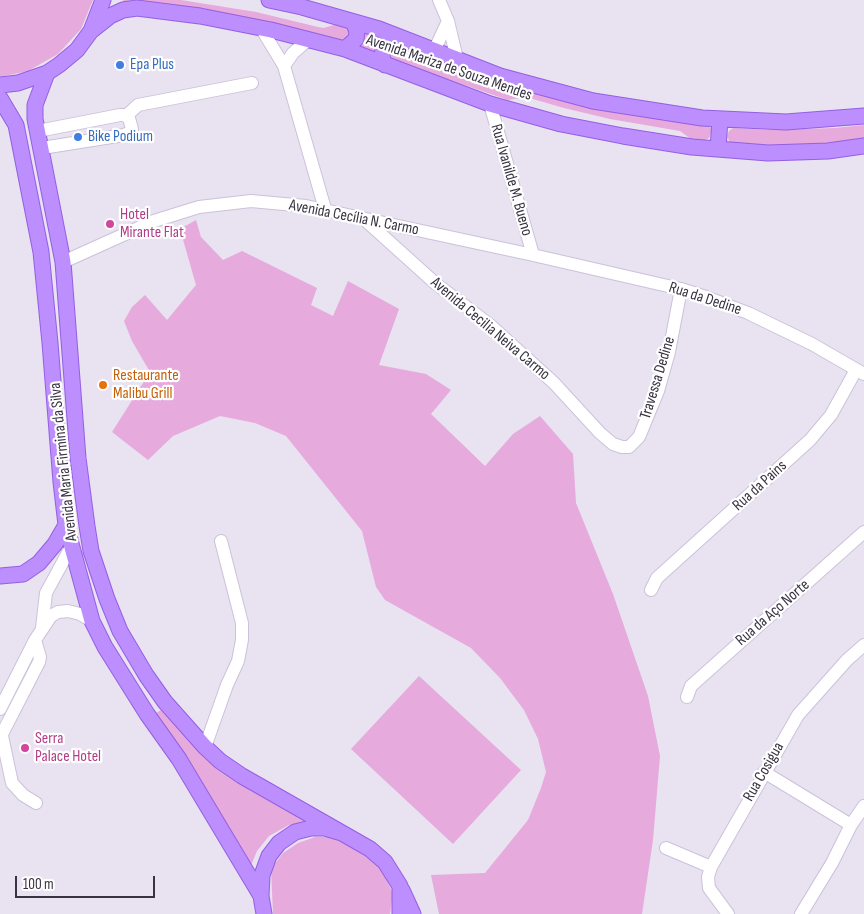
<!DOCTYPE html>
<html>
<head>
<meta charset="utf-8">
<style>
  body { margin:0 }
  #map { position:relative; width:864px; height:914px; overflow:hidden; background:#e8e2f1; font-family:"Sofia Sans Condensed",sans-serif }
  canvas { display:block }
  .scale { position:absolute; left:15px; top:876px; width:140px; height:22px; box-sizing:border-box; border:2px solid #383342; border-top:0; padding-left:6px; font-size:15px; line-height:18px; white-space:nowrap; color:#383342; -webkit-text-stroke:4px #fff; paint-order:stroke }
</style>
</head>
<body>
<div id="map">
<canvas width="864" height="914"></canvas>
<div class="scale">100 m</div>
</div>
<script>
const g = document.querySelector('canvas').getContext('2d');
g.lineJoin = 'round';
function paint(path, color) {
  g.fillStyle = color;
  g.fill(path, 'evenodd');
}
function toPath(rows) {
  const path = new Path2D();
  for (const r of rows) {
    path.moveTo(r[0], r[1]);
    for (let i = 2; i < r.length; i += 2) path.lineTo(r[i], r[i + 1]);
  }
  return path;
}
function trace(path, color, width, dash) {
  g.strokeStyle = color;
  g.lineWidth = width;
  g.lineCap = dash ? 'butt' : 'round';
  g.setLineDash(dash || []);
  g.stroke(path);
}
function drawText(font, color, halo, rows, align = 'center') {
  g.font = font + ' "Sofia Sans Condensed",sans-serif';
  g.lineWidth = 4.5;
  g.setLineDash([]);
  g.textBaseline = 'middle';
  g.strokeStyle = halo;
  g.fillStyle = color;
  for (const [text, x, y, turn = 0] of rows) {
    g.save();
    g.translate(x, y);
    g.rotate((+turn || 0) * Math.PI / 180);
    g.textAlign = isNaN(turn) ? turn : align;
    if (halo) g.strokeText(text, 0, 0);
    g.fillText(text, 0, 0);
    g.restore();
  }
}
const green = toPath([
  [0,0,93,0,81,29,58,54,28,71,0,77],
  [123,0,181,0,256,12,318,27,324,28,337,24,351,30,348,42,124,4],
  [363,29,383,36,378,44,377,54,357,47],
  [398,45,508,85,707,125,711,128,711,133,709,138,705,140,691,139,680,131,610,119,564,108,526,97,508,100,392,60,389,55,389,50,393,46],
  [864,125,864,141,829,145,767,146,730,143,727,136,729,131,733,128,772,130,835,128],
  [196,220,201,237,223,260,242,251,317,288,311,305,333,316,348,281,399,309,379,365,426,374,451,390,431,414,485,466,513,434,540,416,573,454,576,503,613,594,648,696,660,756,653,840,642,914,439,914,431,875,485,873,528,820,541,788,546,772,538,739,524,710,500,678,471,648,385,600,376,587,362,531,286,436,255,423,220,416,173,436,148,460,112,432,150,372,132,341,124,321,132,307,145,295,167,320,196,285,180,229],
  [419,676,521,770,453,844,351,749],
  [165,708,195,746,308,821,289,825,269,836,257,851,250,868,154,714],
  [315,837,334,837,368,856,381,869,393,893,390,914,273,914,271,869,283,853,298,843]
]);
const minor = toPath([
  [439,0,448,21,457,59],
  [261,28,284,66,325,209],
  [434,51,448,21],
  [284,66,293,53,309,39],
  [490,104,533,255],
  [126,116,138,105,252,83],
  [38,131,120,115,124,115,129,118,132,129,130,132,124,135,42,148],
  [364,219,435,283,490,325,554,383,600,433,613,444,622,447,629,447,639,437,658,391,669,352,681,289],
  [63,262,154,221,199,207,251,201,306,206,533,255,681,289,706,297,748,313,812,344,864,374],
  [651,590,657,578,810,440,831,415,856,370],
  [42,628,46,593,71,547],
  [687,697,691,686,864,532],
  [0,709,35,640,51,616,58,612,68,611,80,614,92,621],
  [2,736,12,783,23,795,36,803],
  [0,738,39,662,40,657,35,640],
  [205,747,227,685,238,661,242,640,242,623,221,541],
  [764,772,851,825],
  [666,848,711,867],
  [728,914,709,888,708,877,711,867,798,715,847,660,864,645],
  [801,914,832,863,851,825,864,806]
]);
const major = toPath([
  [269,0,302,7,379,29,500,76,593,101,702,118,786,122,864,116],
  [91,31,110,16,123,10,137,8,200,16,271,30,345,49,490,104,561,124,623,136,692,147,768,153,828,151,864,146],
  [345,49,356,39,357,31,353,22],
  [385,65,382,57,383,49,391,38,398,37],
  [47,73,35,105,35,119,63,262,78,458,87,526,91,551,107,599,120,631,146,675,165,702,205,747,220,761,242,776,342,833],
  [0,85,18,83,47,73,59,65,77,50,91,31,103,0],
  [0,98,16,125,41,252,50,343,61,482,66,525,92,621,105,647,147,714,179,759,261,896],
  [718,149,720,119],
  [0,576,23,574,39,563,55,544,66,525],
  [402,890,413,914],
  [264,914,261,896,262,875,269,856,279,843,295,832,311,828,325,828,342,833,370,849,385,862,400,886,400,914]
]);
const markers = [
  [120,65,5,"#3f7fe0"],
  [78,137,5,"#3f7fe0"],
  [110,224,5,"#d1479c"],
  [103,385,5,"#e8710a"],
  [25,748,5,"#d1479c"]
];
const shopNames = [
  ["Epa Plus",130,65],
  ["Bike Podium",88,137]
];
const streetNames = [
  ["Avenida Mariza de Souza Mendes",449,68,19],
  ["Rua Ivanilde M. Bueno",511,180,74],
  ["Avenida Cecília N. Carmo",354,218,11],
  ["Rua da Dedine",705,299,18],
  ["Avenida Cecilia Neiva Carmo",490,329,40],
  ["Travessa Dedine",658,378,-73],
  ["Avenida Maria Firmina da Silva",64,462,-96],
  ["Rua da Pains",760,486,-42],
  ["Rua da Aço Norte",773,613,-41],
  ["Rua Cosigua",764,772,-60]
];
const hotelNames = [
  ["Hotel",120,215],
  ["Mirante Flat",120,233],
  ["Serra",35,739],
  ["Palace Hotel",35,757]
];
const foodNames = [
  ["Restaurante",113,376],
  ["Malibu Grill",113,394]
];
paint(green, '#e6aadc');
trace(minor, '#cbc2da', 14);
trace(major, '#945fe2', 17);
trace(minor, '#fff', 12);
trace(major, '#bd8efe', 15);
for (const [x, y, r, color] of markers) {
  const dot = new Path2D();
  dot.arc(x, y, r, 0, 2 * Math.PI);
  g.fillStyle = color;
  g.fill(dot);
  trace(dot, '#fff', 2);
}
drawText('16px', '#366cbe', '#fff', shopNames, 'left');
drawText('16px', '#383342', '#fff', streetNames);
drawText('16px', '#b23c85', '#fff', hotelNames, 'left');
drawText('16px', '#c56008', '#fff', foodNames, 'left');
</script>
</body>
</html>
